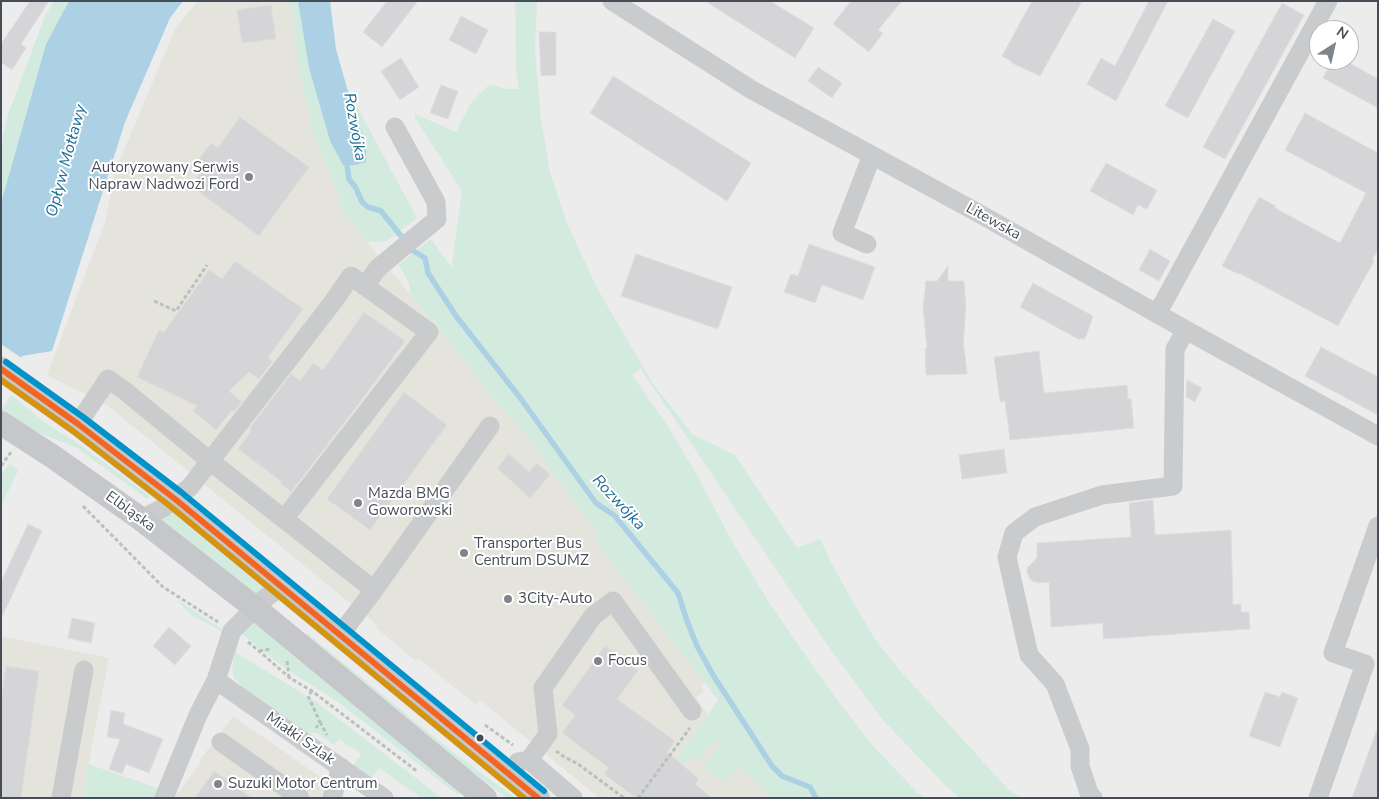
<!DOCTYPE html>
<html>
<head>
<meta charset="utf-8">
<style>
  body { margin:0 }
  #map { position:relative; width:1379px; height:799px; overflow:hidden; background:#edecec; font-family:"Nunito Sans",sans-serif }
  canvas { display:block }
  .frame { position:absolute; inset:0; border:2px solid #464d56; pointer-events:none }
  .north { position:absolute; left:1309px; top:20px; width:50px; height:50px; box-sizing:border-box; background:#fff; border:1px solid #b5b8bb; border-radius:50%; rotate:35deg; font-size:14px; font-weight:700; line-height:20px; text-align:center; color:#464d56 }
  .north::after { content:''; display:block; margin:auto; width:18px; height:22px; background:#80858a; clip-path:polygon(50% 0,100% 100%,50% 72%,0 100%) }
</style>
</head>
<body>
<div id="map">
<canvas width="1379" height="799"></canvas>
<div class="frame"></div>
<div class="north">N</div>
</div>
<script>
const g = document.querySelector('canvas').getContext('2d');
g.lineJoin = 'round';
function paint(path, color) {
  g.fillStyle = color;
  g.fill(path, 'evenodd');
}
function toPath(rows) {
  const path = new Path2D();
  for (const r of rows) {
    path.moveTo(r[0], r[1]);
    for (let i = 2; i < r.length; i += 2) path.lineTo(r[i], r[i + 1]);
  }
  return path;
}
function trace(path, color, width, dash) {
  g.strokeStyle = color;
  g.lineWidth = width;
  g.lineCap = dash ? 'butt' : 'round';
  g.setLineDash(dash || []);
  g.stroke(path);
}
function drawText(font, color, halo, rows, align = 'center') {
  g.font = font + ' "Nunito Sans",sans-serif';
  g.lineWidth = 4;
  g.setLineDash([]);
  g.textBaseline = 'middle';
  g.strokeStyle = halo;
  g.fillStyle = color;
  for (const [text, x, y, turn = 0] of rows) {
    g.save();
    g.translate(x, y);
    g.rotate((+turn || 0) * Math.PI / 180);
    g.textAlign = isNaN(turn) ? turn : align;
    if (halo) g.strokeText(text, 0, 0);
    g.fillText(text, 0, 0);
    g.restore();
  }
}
const commercial = toPath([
  [198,1,290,1,298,65,313,133,333,180,341,209,367,242,445,336,489,393,528,438,598,534,594,540,705,683,701,687,704,691,696,698,771,798,599,798,480,700,476,705,419,659,416,661,376,628,377,625,108,406,47,375,105,222,115,171,176,27],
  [1,636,109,658,82,798,1,798],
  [233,716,326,781,345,798,174,798,201,762,199,761]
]);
const green = toPath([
  [54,1,69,1,46,44,1,203,1,146,8,115,45,16],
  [290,1,298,1,309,68,330,141,343,165,355,165,366,145,347,88,417,218,401,230,402,237,393,236,387,241,367,242,341,209,333,180,313,133,298,65],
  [515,1,537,1,535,52,541,119,550,172,566,221,597,288,652,382,692,434,735,455,797,548,820,539,835,570,874,638,903,674,1007,788,1021,798,960,798,945,785,881,718,821,636,641,369,632,375,669,428,696,473,729,536,770,604,829,689,873,746,915,790,924,798,769,798,762,787,738,767,724,783,703,767,722,744,716,739,697,761,691,756,655,798,649,798,718,700,594,540,598,534,528,438,489,393,445,336,411,295,408,281,399,265,410,256,412,250,416,251,431,239,453,269,452,264,462,191,415,118,415,114,456,132,472,101,489,85,507,89,519,89,516,70],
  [11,395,47,424,79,444,150,496,147,499,77,448,37,432,1,410],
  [10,464,18,471,1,506,1,468,4,472],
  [174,514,268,592,255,595,154,516],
  [176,599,223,630,223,632,191,615],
  [253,620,461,790,458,795,338,702,282,666,241,633],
  [307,633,449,749,515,798,507,798,441,749,305,637],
  [235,652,315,701,442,798,422,798,379,768,371,778,353,766,361,754,339,739,334,745,317,733,307,733,244,688,234,678,232,668],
  [88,764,158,788,154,798,82,798]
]);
const water = toPath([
  [69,1,183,1,170,18,125,122,52,351,22,356,1,394,1,203,46,44],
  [298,1,330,1,336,49,347,88,366,145,366,162,356,165,343,165,330,141,309,68]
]);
const pier = toPath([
  [1,344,23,359,5,393,1,390]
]);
const stream = toPath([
  [346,157,349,179,356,188,362,202,368,207,381,211,402,237],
  [412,250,425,258,428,273,456,316,521,399,596,503,615,516,678,593,687,621,697,646,713,675,772,766,782,776,810,787,816,798]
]);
const building = toPath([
  [30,1,49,1,21,44,26,48,12,70,1,62,1,44,30,1],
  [387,1,418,1,382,47,363,32,387,1],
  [705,1,770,1,814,28,795,58,705,1],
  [851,1,902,1,878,30,883,33,869,52,833,24,851,1],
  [1032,1,1082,1,1040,76,1012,63,1012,62,1002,56,1032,1],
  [1149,1,1168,1,1116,101,1087,84,1101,58,1115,66,1149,1],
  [1282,3,1304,15,1225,159,1203,147,1282,3],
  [271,5,276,39,242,43,237,10,271,5],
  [461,16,488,30,476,54,449,40,461,16],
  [1213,19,1235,31,1188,118,1165,106,1213,19],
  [539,32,556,32,556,75,541,76,539,32],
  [401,58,419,87,400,100,381,71,401,58],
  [1333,60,1344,60,1378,79,1378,108,1323,78,1333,60],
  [818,67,842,83,832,98,808,81,818,67],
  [613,76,751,163,727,201,590,113,613,76],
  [441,85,458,91,448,119,430,113,441,85],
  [1305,113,1378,153,1378,250,1372,260,1374,261,1338,326,1239,273,1238,274,1222,266,1259,197,1276,206,1275,208,1340,243,1366,193,1285,150,1305,113],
  [240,117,309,167,259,236,191,186,203,168,196,163,211,143,218,148,240,117],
  [1106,163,1157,190,1147,209,1138,205,1133,215,1090,191,1106,163],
  [809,244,875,267,863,300,822,285,815,303,784,292,791,274,798,276,809,244],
  [1150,249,1170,261,1159,281,1139,270,1150,249],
  [636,254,732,287,718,329,621,296,636,254],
  [235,261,303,309,268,358,273,361,259,379,249,372,229,391,242,402,234,412,232,410,216,430,193,411,197,406,137,377,159,330,164,332,209,270,222,279,235,261],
  [948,266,948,281,964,281,966,307,963,347,964,347,967,374,926,375,925,349,927,348,923,308,926,281,937,281,948,266],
  [1033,283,1093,316,1085,339,1078,339,1020,307,1033,283],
  [364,312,405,341,360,402,291,492,280,483,281,481,238,449,251,431,249,429,291,374,300,381,313,363,323,370,364,312],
  [1321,347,1378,377,1378,415,1305,376,1321,347],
  [1039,351,1044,393,1127,385,1128,399,1131,399,1134,428,1010,440,1005,401,1000,402,994,357,1039,351],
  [1187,380,1202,388,1195,402,1186,397,1187,380],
  [404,392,447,425,370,530,327,499,404,392],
  [1004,449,1007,473,962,479,959,455,1004,449],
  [509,454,529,472,537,463,550,475,530,498,497,468,509,454],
  [1153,500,1155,535,1231,530,1233,605,1241,604,1241,612,1249,612,1250,629,1103,639,1103,623,1051,627,1049,582,1038,583,1032,581,1029,577,1027,572,1028,567,1037,558,1037,543,1131,537,1129,503,1153,500],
  [28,524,42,531,1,619,1,582,28,524],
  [72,618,95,623,91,643,68,638,72,618],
  [169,627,191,646,175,665,153,646,169,627],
  [605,646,638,671,617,699,675,741,667,752,699,779,695,784,712,798,636,798,604,774,609,768,562,733,575,715,562,705,605,646],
  [6,666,39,671,21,798,1,798,1,700,6,666],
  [1265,692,1280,697,1282,692,1298,698,1280,747,1249,736,1265,692],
  [111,710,125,713,123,724,163,739,149,773,126,764,122,774,109,769,120,739,107,737,111,710],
  [1376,732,1378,732,1378,798,1352,798,1376,732],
  [214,771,252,798,195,798,214,771]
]);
const path = toPath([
  [154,301,176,311,207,265],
  [1,466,11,452],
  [83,506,163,587,218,622],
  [248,642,259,651,290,678,312,691,418,772],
  [259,651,271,649],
  [287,661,289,677],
  [312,691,308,696,320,722,316,728],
  [320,722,327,735],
  [485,725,513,745],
  [556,751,563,756,578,764,624,798],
  [638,798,690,728]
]);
const minor = toPath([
  [612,1,752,90,980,214,1186,330,1378,436],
  [867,244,842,233,872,155],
  [365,286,378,268,437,219,436,202,395,127],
  [1157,314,1328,1],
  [78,424,108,379,125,391,210,461,284,519,429,332,351,276,333,302,210,461,190,487,163,508,141,519],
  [284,519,374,590,340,635],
  [374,590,490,426],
  [216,680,384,798],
  [221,742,300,798],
  [529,760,548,734,543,688,593,616,613,601,692,711],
  [518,762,529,760,573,798],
  [61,798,84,670],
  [164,798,198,715,216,680,232,631,263,600,281,586],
  [332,798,341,767],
  [1093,798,1090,796,1080,766,1080,749,1055,684,1029,655,1007,557,1014,533,1035,517,1102,495,1173,486,1175,349,1186,330],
  [1318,798,1365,664,1333,653,1378,526]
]);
const major = toPath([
  [1,369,78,424,175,499,538,798],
  [1,423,52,456,141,519,255,608,485,798]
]);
const bus1 = toPath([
  [1,369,78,424,175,499,538,798]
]);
const bus2 = toPath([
  [1,380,73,431,170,506,524,798]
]);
const bus3 = toPath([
  [6,362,83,417,181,492,544,791]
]);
const markers = [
  [249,177,5,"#80858a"],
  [358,503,5,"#80858a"],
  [464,553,5,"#80858a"],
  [508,599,5,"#80858a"],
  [598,661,5,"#80858a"],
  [480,738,4.5,"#464d56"],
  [218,784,5,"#80858a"]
];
const poiNames = [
  ["Autoryzowany Serwis",239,168,"right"],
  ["Napraw Nadwozi Ford",239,185,"right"],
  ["Mazda BMG",368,494],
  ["Goworowski",368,511],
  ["Transporter Bus",474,544],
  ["Centrum DSUMZ",474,561],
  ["3City-Auto",518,599],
  ["Focus",608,661],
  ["Suzuki Motor Centrum",228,784]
];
const streetNames = [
  ["Litewska",993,222,29],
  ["Elbląska",130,512,36],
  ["Miałki Szlak",300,739,35]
];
const waterNames = [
  ["Rozwójka",354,127,80],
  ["Opływ Motławy",67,161,-75],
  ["Rozwójka",618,503,47]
];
paint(commercial, '#e5e4dc');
paint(green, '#d3eade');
paint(water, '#acd1e4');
paint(pier, '#edecec');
trace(stream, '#acd1e4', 5.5);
paint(building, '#d5d4d7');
trace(building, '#dededf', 1);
trace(path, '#b7c1be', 3, [4, 2.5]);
trace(minor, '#c9cbcd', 19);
trace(major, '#c5c7ca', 24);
trace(bus1, '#f26522', 6);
trace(bus2, '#d49411', 6);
trace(bus3, '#0093cb', 6);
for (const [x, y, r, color] of markers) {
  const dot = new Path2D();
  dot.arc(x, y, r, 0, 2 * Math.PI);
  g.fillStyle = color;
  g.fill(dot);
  trace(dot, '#fff', 2);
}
drawText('15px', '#464d56', '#fff', poiNames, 'left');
drawText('15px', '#464d56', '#fff', streetNames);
drawText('italic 16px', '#1c6c93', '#fff', waterNames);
</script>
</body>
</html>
